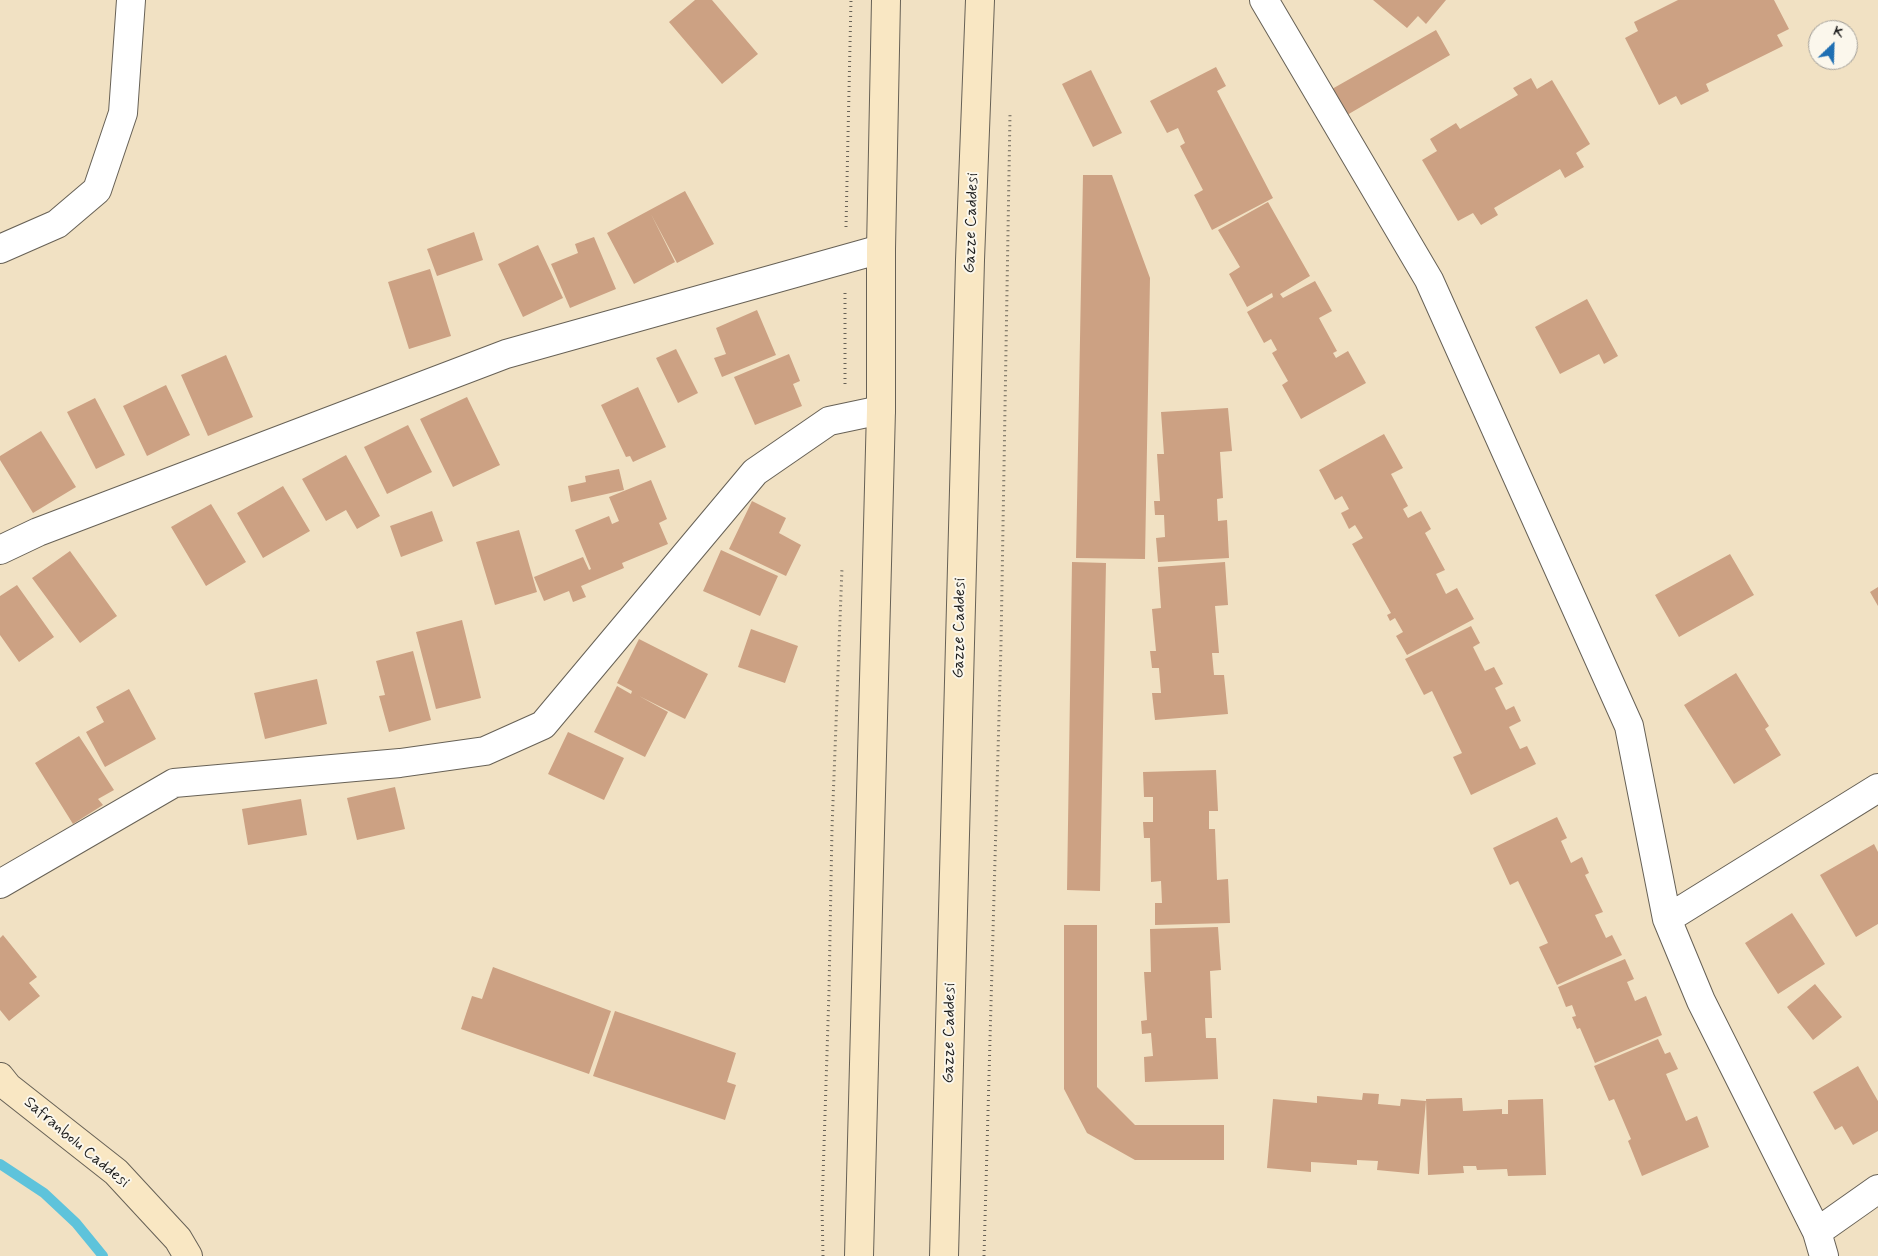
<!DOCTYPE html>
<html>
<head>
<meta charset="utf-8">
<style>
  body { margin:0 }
  #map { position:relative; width:1878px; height:1256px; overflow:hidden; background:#f1e1c3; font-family:Mynerve,sans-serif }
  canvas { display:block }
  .north { position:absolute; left:1808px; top:20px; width:50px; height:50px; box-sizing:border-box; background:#fbf7ec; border:1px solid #a29f99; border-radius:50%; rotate:24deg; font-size:14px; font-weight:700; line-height:20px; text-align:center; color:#1c1c1c }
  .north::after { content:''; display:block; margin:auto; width:18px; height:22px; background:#1f6fb2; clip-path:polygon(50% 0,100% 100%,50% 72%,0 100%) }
</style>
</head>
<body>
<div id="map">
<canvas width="1878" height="1256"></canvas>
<div class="north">K</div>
</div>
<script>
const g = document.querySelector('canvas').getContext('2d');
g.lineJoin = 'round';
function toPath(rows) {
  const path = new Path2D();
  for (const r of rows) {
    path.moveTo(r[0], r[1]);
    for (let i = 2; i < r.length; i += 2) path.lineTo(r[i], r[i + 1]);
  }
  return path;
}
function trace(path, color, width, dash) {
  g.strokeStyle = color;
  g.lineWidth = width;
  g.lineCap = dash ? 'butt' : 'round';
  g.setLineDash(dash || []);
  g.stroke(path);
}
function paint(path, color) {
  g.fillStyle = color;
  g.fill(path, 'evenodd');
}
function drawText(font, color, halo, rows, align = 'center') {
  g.font = font + ' Mynerve,sans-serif';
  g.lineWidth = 4;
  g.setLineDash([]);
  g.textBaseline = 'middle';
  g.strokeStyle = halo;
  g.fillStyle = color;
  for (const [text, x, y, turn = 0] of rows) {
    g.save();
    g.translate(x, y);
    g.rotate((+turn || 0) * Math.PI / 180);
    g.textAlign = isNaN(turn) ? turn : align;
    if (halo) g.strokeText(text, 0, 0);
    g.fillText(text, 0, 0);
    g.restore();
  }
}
const stream = toPath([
  [0,1164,44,1193,76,1223,103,1256]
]);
const building = toPath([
  [695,0,712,0,758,54,722,84,669,22],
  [1373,0,1446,0,1426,24,1418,16,1407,28],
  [1678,0,1774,0,1789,29,1777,35,1783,46,1706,84,1709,91,1681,105,1676,96,1659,105,1625,38,1638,31,1634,22],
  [1436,30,1450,55,1347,115,1332,89],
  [1216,67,1226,86,1217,91,1273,198,1212,230,1194,195,1203,190,1180,146,1185,143,1178,128,1167,133,1150,101],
  [1091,70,1122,133,1093,147,1062,84],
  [1531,78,1537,89,1552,80,1590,144,1576,153,1584,167,1565,178,1560,169,1494,208,1498,215,1481,225,1473,213,1458,221,1422,160,1437,151,1430,139,1456,123,1460,129,1518,95,1513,88],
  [1083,175,1112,175,1150,278,1145,559,1076,558],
  [685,191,714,244,677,263,651,214,675,262,634,284,607,233],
  [1268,202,1310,276,1280,294,1283,298,1315,281,1332,311,1319,318,1337,351,1333,353,1336,358,1348,351,1366,383,1301,419,1282,385,1288,381,1272,353,1277,350,1271,339,1264,343,1247,312,1273,297,1272,293,1247,307,1229,274,1240,267,1218,230],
  [474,232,483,260,437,276,427,249],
  [594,237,616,289,570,308,551,264,578,253,575,244],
  [538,245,563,298,523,317,498,264],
  [430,269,451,336,409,349,388,282],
  [1587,299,1618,356,1604,364,1599,354,1560,374,1535,327],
  [757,310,776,355,722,377,714,358,726,354,716,328],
  [676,349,698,393,678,403,656,358],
  [789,354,800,381,793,384,802,406,755,425,734,377],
  [226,355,253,417,208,436,181,375],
  [166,385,190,435,147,456,123,406],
  [638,387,666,447,633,462,630,456,626,457,601,405],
  [467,397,500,465,453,487,420,419],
  [95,398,125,455,96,469,67,412],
  [1228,408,1232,451,1220,452,1223,498,1217,499,1218,521,1227,520,1229,558,1158,562,1156,538,1165,537,1164,515,1155,515,1154,501,1160,501,1157,454,1164,454,1161,412],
  [408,425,432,472,387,494,364,447],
  [41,431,76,487,33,513,0,460,0,456],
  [1384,434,1403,468,1391,474,1408,506,1403,509,1408,518,1421,511,1431,529,1425,533,1445,570,1436,574,1446,594,1457,588,1474,619,1407,655,1396,636,1403,632,1395,618,1390,621,1387,615,1391,613,1352,544,1363,538,1355,525,1349,529,1341,513,1349,509,1342,496,1335,500,1319,470],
  [346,455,380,516,357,529,346,510,326,521,302,479],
  [619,469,624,490,571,502,568,486,586,482,585,476],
  [651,480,667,519,659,523,668,544,622,563,624,568,581,586,586,597,573,602,569,591,544,601,534,577,583,557,589,570,591,569,575,530,609,516,612,524,619,521,609,497],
  [283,486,310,531,263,558,237,513],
  [752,501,786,518,779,533,801,545,786,576,729,549],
  [211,504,246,562,206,586,171,527],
  [432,511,443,541,401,557,390,526],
  [519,530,537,592,495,605,476,542],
  [721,550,778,576,760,616,703,591],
  [70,551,117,616,80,643,32,578],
  [1730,554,1754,595,1679,637,1655,595],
  [1072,562,1106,563,1100,891,1067,890],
  [1225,562,1228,605,1215,606,1219,653,1212,653,1214,675,1224,675,1228,714,1155,720,1152,693,1161,693,1159,668,1152,668,1150,651,1156,651,1152,609,1161,608,1158,567],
  [17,585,54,637,19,662,0,635,0,596],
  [1878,587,1878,606,1870,592],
  [462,620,481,698,436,709,416,632],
  [1471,626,1480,643,1473,647,1485,671,1494,667,1503,684,1495,688,1506,710,1514,706,1521,721,1509,727,1520,749,1527,746,1536,764,1471,795,1453,757,1462,753,1432,691,1424,695,1405,659],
  [751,629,798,646,785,683,738,667],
  [639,639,708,674,685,719,639,696,668,712,645,757,594,732,617,686,631,694,632,691,617,683],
  [413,651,431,720,389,732,379,696,385,695,376,661],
  [1736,673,1769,726,1765,729,1781,755,1734,784,1684,705],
  [317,679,327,724,265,739,254,693],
  [129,689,156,739,105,767,86,732,104,722,96,707],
  [568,732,624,758,604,800,548,774],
  [79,736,114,790,98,799,103,805,73,824,35,763],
  [1216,770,1218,811,1209,811,1209,829,1215,829,1217,880,1228,879,1230,923,1155,925,1155,903,1162,903,1161,881,1151,882,1150,838,1144,838,1143,822,1153,822,1153,797,1144,797,1143,772],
  [395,787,405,829,357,840,347,798],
  [301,799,307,835,248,845,242,809],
  [1557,817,1567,838,1561,841,1571,863,1582,857,1589,873,1585,875,1603,912,1595,915,1606,938,1612,935,1622,955,1557,985,1539,947,1548,943,1518,881,1510,885,1493,848],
  [1874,844,1878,852,1878,924,1856,937,1820,875],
  [1792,913,1825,964,1778,994,1745,943],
  [1064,925,1097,925,1097,1087,1135,1125,1224,1125,1224,1160,1135,1160,1087,1133,1064,1089],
  [1218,927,1221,970,1210,971,1212,1018,1205,1018,1206,1038,1216,1038,1218,1079,1145,1082,1144,1057,1153,1056,1151,1033,1142,1034,1141,1021,1147,1020,1144,972,1151,972,1150,929],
  [3,935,37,977,29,983,40,996,9,1021,0,1010,0,938],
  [1625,959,1634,979,1627,982,1635,1001,1646,996,1662,1035,1595,1063,1580,1028,1577,1029,1572,1017,1576,1016,1572,1005,1566,1007,1558,987],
  [493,967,611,1011,589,1074,461,1029,472,996,482,999],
  [1815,984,1842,1017,1813,1040,1787,1007],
  [615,1011,736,1053,727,1082,736,1085,725,1120,593,1076],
  [1658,1039,1665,1054,1670,1052,1678,1069,1666,1074,1686,1121,1697,1116,1709,1147,1642,1176,1628,1141,1631,1139,1614,1099,1609,1101,1594,1066],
  [1858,1066,1878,1101,1878,1131,1853,1145,1842,1126,1835,1130,1813,1092],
  [1363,1093,1379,1094,1378,1104,1400,1106,1401,1099,1426,1101,1419,1174,1377,1170,1378,1161,1357,1160,1357,1165,1311,1162,1311,1172,1267,1168,1273,1099,1317,1103,1317,1096,1362,1100],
  [1462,1098,1463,1111,1502,1109,1502,1114,1508,1114,1508,1100,1543,1099,1546,1175,1508,1176,1507,1169,1477,1170,1476,1166,1463,1166,1464,1173,1428,1175,1426,1099]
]);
const path = toPath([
  [846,227,851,0],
  [845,293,845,384],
  [823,1256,822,1208,829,991,832,828,842,568],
  [984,1256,1001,644,1010,114]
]);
const street = toPath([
  [1264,0,1429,280,1629,726,1667,919,1701,1001,1817,1232,1824,1256],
  [0,249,57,224,97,190,123,113,131,0],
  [0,550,38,532,506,354,881,249],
  [0,884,174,783,400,763,485,751,543,725,755,472,829,421,881,410],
  [1667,919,1878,788],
  [1817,1232,1878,1189]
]);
const secondary = toPath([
  [0,1077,8,1087,116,1172,178,1239,188,1256],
  [859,1256,881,410,881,249,886,0],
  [944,1256,970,260,980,0]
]);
const streetNames = [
  ["Gazze Caddesi",972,223,-88],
  ["Gazze Caddesi",960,628,-89],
  ["Gazze Caddesi",950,1033,-89],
  ["Safranbolu Caddesi",76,1143,40]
];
trace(stream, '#5ec3db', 10);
paint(building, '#cca183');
trace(street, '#676156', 30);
trace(secondary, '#676156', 30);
trace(path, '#676156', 3, [1, 4]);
trace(street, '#fff', 28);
trace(secondary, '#f9e7c3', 28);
drawText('16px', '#1c1c1c', '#fbf7ec', streetNames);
</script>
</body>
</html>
